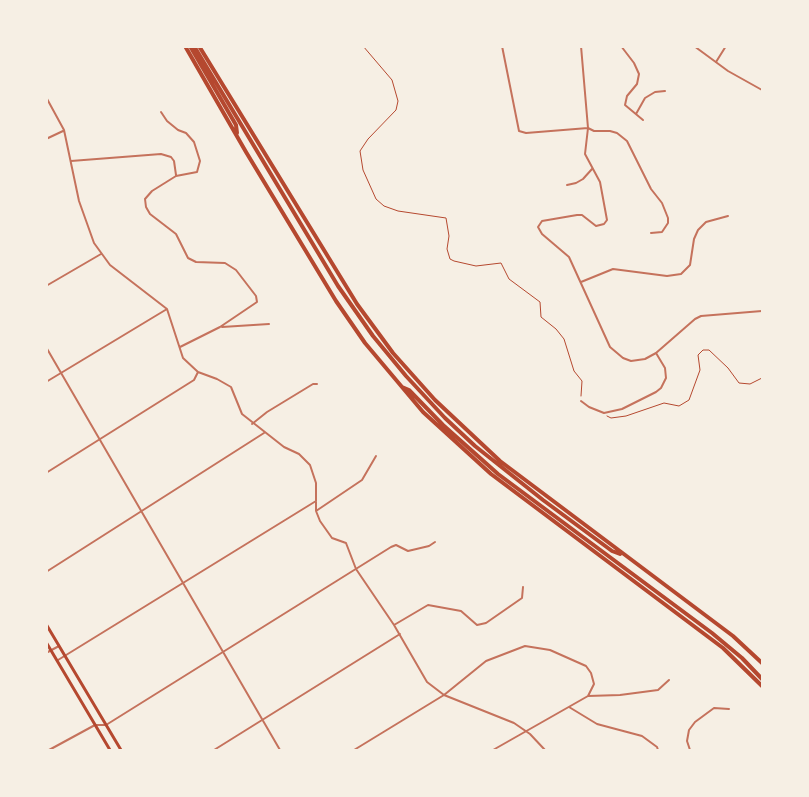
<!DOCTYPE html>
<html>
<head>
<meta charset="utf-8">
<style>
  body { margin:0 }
  #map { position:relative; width:809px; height:797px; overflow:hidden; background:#f6efe4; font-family:Karla,sans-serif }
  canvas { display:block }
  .frame { position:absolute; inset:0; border:48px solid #f6efe4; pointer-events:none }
</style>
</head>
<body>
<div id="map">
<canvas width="809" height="797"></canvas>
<div class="frame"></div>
</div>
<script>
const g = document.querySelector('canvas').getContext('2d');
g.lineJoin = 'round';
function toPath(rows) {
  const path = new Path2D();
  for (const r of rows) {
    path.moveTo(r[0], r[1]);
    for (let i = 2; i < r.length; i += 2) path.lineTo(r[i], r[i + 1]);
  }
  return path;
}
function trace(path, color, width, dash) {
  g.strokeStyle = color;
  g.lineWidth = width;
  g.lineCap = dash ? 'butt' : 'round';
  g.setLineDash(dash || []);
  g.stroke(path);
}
const path = toPath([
  [363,46,392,80,398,101,396,110,368,139,360,151,363,170,376,199,384,206,398,211,446,218,449,236,447,249,450,259,454,261,476,266,501,263,509,279,540,302,541,317,556,329,564,339,574,371,582,381,581,396],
  [607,416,611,418,626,416,664,403,679,406,689,400,700,370,698,355,703,350,709,350,728,368,739,383,750,384,762,378]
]);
const minor = toPath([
  [502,46,519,131,526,133,588,128,594,131,610,131,617,133,627,141,651,189,662,203,668,218,668,223,662,232,651,233],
  [581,46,588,128,585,154,600,182,607,220,604,224,596,226,582,215,577,215,542,221,538,227,542,234,569,257,610,347,623,358,631,361,645,359,656,353,695,319,701,316,762,311],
  [621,46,634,63,639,74,637,84,627,96,625,105,643,120],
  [716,62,726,46],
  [46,97,64,130,79,201,94,243,110,265,167,309,183,358,198,372,217,379,231,387,242,414,284,447,299,454,310,465,316,483,316,511,320,521,332,538,346,543,356,569,394,625,427,682,444,695,514,723,530,734,545,750],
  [161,112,167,121,178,130,186,133,194,142,200,161,197,172,176,176,152,191,145,199,146,207,150,214,176,234,188,258,196,262,225,263,236,270,256,296,257,302,220,327,180,347],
  [636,114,645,98,655,92,665,91],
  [46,139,63,131],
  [71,161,161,154,171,157,174,161,176,175],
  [567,185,576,183,583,179,592,169],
  [581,282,613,269,667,276,681,274,690,265,694,239,698,230,706,222,728,216],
  [46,286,101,254],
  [222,327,269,324],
  [46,347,280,750],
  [46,382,167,309],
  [581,401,589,407,604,413,622,409,656,392,661,388,666,378,665,368,656,353],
  [252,424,267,412,313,384,317,384],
  [46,473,194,380,198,372],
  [316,511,362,480,376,456],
  [46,572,264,433],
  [394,625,428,605,461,611,477,625,486,623,522,598,523,587],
  [46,653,59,646],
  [58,660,316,501],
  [569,707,597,724,642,736,657,747,658,750],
  [49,750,95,725,106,725,391,547,396,545,408,551,429,546,435,542],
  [214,750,400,634],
  [354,750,444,695,486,661,525,646,550,650,586,666,591,673,594,684,588,696],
  [493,750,588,696,620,695,658,690,669,680],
  [690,750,687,741,689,730,695,722,714,708,729,709]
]);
const tertiary = toPath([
  [694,46,728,71,762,90]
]);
const primary = toPath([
  [46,624,121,750],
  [46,642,110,750]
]);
const motorway = toPath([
  [185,46,246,152,336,301,365,343,423,412,491,474,723,648,762,686],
  [190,46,236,125,237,133],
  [194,46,338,286,373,336,406,376,445,418,475,446,543,500,612,551,620,554],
  [199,46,357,304,393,353,435,400,500,461,733,636,762,663],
  [402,387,409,390,443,425,498,474,712,633,742,658,762,679]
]);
trace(path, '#b5482f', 1);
trace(minor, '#c5725c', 2);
trace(tertiary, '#c5725c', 2);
trace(primary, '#b5482f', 3);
trace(motorway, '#b5482f', 4);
</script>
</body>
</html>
